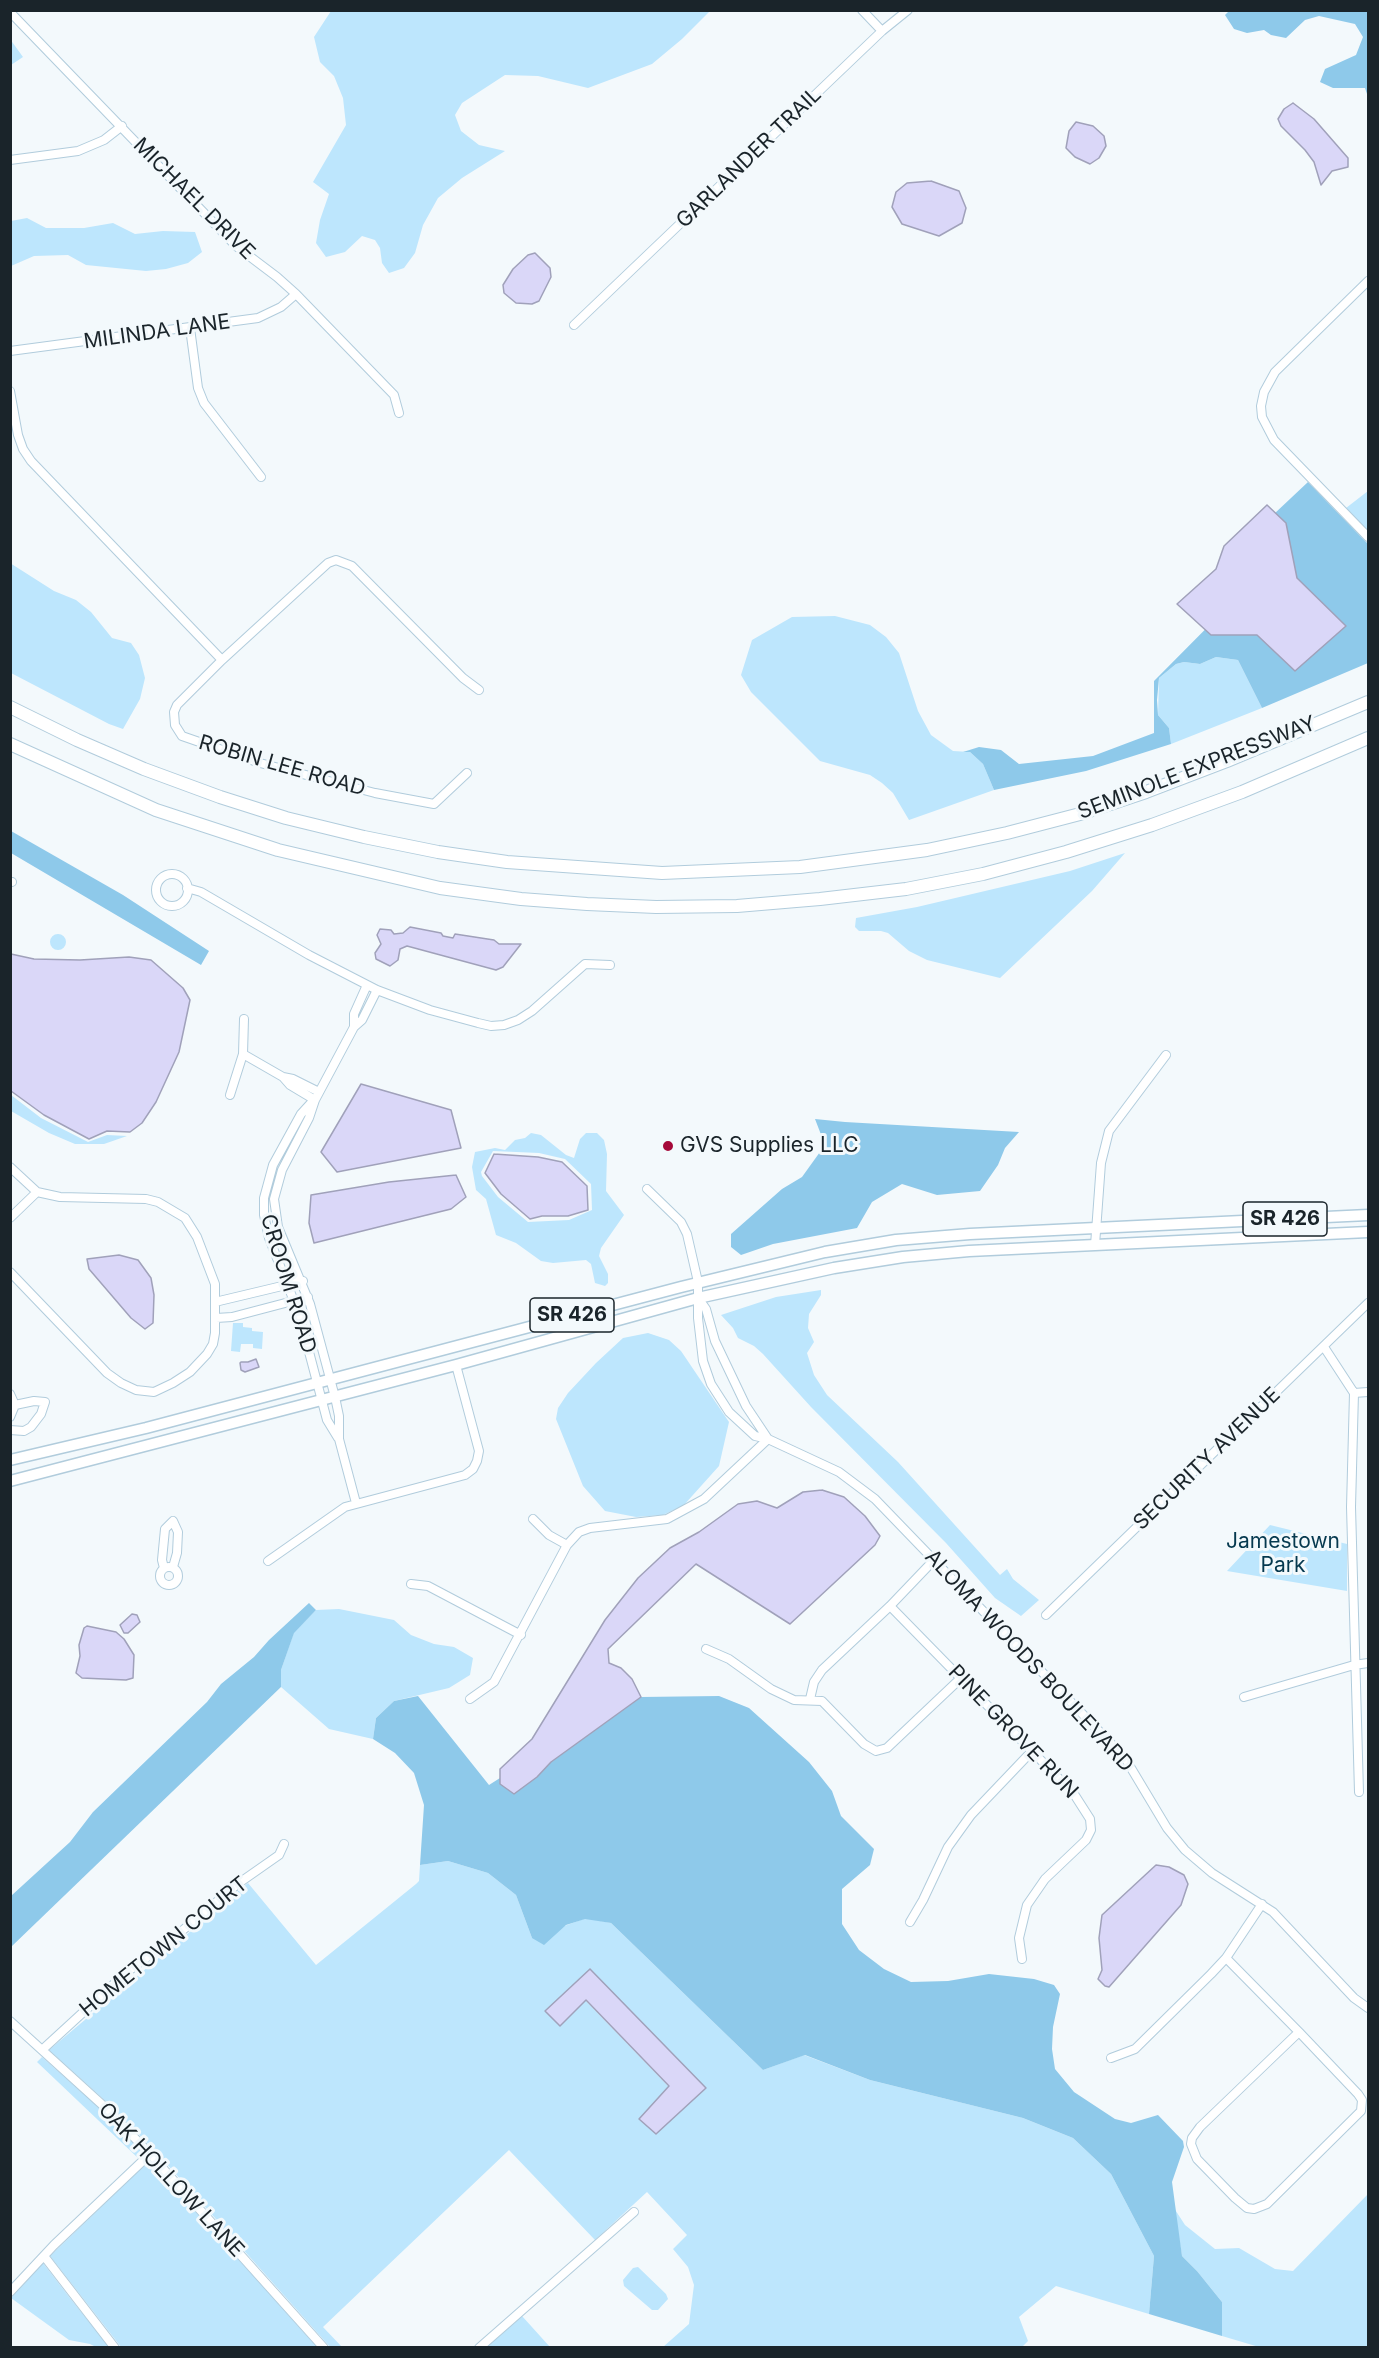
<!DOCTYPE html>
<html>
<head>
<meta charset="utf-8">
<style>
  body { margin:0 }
  #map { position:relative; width:1379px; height:2358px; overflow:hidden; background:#f3f9fc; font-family:Inter,sans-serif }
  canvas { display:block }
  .frame { position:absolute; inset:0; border:12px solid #1a242a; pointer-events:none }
</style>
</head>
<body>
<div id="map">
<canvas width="1379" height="2358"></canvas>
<div class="frame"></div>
</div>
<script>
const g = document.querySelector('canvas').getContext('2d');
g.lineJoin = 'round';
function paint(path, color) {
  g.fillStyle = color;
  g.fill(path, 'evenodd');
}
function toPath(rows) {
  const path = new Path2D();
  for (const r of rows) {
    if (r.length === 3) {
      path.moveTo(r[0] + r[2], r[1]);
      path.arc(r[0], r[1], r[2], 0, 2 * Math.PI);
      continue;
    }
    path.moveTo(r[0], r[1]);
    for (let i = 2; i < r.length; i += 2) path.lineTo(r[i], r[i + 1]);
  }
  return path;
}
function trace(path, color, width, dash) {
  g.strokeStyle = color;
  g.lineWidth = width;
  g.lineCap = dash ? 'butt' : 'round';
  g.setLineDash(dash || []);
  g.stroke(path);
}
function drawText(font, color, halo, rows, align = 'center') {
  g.font = font + ' Inter,sans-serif';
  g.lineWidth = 6;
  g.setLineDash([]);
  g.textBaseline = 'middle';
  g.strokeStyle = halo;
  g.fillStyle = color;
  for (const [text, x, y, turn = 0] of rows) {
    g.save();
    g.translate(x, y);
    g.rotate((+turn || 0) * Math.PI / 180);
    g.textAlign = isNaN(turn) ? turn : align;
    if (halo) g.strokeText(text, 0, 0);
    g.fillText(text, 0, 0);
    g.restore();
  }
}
const green = toPath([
  [331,11,331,10,710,11,682,39,652,64,588,88,538,76,505,75,462,103,455,115,461,131,479,145,505,151,462,178,438,198,423,225,415,253,404,268,389,273,382,263,380,248,375,240,362,236,345,252,326,257,316,243,320,220,329,194,313,182,346,125,343,98,334,76,320,62,314,37],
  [10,39,23,57,11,65,10,65],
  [27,218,46,228,84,228,113,223,135,234,163,231,195,232,202,252,188,263,166,269,146,271,86,265,68,255,34,256,11,266,11,221],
  [1368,491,1368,531,1346,508],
  [10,563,54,591,76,600,91,612,112,638,131,643,139,655,145,678,140,699,123,729,109,724,11,673],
  [835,616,870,625,886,637,899,653,918,711,931,735,953,751,970,752,983,764,994,790,909,820,893,793,882,783,870,775,820,761,751,692,741,675,752,640,792,617],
  [1216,657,1238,660,1262,708,1171,744,1169,728,1158,715,1159,678,1176,664,1184,662,1200,664],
  [1125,853,1092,891,1000,978,927,960,909,951,888,933,881,931,859,931,855,927,856,918,917,907,1070,871],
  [58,942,8],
  [11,1095,41,1118,88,1142,107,1135,127,1136,104,1144,75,1144,49,1133,11,1111],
  [531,1133,541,1135,566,1155,574,1158,580,1139,586,1133,597,1133,604,1140,607,1154,606,1191,624,1215,601,1248,599,1256,608,1274,608,1283,605,1286,595,1283,591,1264,586,1260,553,1263,541,1261,516,1243,496,1235,486,1199,476,1190,472,1167,475,1152,495,1148,505,1150,515,1140,525,1138],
  [493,1151,539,1153,565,1159,591,1184,592,1210,569,1220,528,1222,498,1197,482,1176,481,1172],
  [821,1290,821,1295,809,1314,808,1328,814,1342,807,1353,814,1375,827,1395,898,1462,1000,1575,1007,1569,1013,1579,1039,1600,1021,1616,995,1598,946,1543,811,1407,763,1354,754,1346,738,1338,733,1328,721,1315,776,1297],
  [233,1323,243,1323,243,1327,252,1328,252,1331,263,1332,262,1349,253,1348,253,1344,241,1344,240,1352,231,1351],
  [648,1333,669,1340,681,1351,729,1422,719,1466,684,1505,663,1515,636,1517,605,1511,583,1486,556,1419,558,1408,568,1393,596,1363,623,1338],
  [1270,1525,1347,1544,1347,1591,1227,1571],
  [339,1609,394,1620,411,1635,434,1644,454,1647,473,1658,470,1675,449,1688,394,1701,376,1718,373,1739,329,1729,281,1687,281,1670,294,1632,316,1610],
  [448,1861,488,1873,516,1895,532,1938,586,1918,611,1923,763,2070,804,2055,870,2080,1023,2118,1073,2138,1111,2174,1154,2256,1149,2314,1056,2286,1019,2317,1028,2341,1022,2347,663,2347,689,2324,694,2285,688,2267,673,2249,687,2235,647,2192,595,2240,509,2150,323,2327,342,2347,330,2347,157,2153,111,2106,49,2050,248,1883,316,1965,416,1884,419,1881,420,1865],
  [585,2000,706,2088,640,2119,669,2087],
  [42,2057,105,2113,144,2154,139,2159,37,2062],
  [150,2160,317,2347,121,2347,50,2256],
  [1368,2194,1368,2347,1259,2347,1222,2336,1222,2302,1197,2271,1182,2256,1174,2208,1185,2225,1215,2249,1239,2248,1275,2269,1293,2271],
  [43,2263,70,2298,109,2347,96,2347,90,2344,69,2340,11,2298],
  [638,2267,666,2294,668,2299,658,2310,652,2310,624,2286,623,2280,633,2268],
  [522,2316,550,2347,486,2348]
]);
const forest = toPath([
  [1229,11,1367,11,1368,97,1365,88,1333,88,1320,82,1325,69,1356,55,1363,37,1355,24,1319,16,1305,20,1286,38,1271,35,1264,30,1247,33,1234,29,1225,15],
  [1308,482,1368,544,1368,663,1262,708,1238,660,1216,657,1200,664,1184,662,1176,664,1159,678,1157,700,1158,715,1169,728,1171,744,1086,771,994,790,983,764,970,752,963,752,979,747,1001,750,1019,764,1093,756,1154,733,1154,681,1274,560,1257,530],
  [11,831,123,895,209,951,201,965,11,853],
  [815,1119,845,1122,1019,1132,1005,1148,998,1165,980,1191,937,1195,902,1184,872,1202,857,1228,773,1244,741,1255,731,1247,731,1234,782,1189,802,1177,825,1145],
  [309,1603,316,1610,294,1633,281,1670,281,1687,11,1947,11,1896,70,1842,93,1812,207,1702,221,1684,254,1657,269,1640],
  [418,1696,489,1785,500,1778,500,1784,537,1777,551,1762,641,1697,719,1696,749,1708,809,1762,832,1791,841,1816,874,1849,870,1865,842,1889,842,1924,859,1950,884,1969,911,1982,948,1981,989,1974,1034,1979,1054,1985,1060,1994,1053,2027,1052,2049,1055,2069,1074,2092,1115,2119,1131,2123,1158,2115,1183,2141,1184,2147,1172,2182,1182,2256,1197,2271,1222,2302,1222,2336,1149,2314,1154,2256,1111,2174,1073,2138,1023,2118,870,2080,805,2055,763,2070,611,1923,585,1919,566,1925,544,1945,532,1938,516,1895,488,1873,448,1861,420,1865,424,1805,414,1773,395,1753,373,1739,376,1718,394,1701]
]);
const water = toPath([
  [1293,103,1314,119,1348,158,1348,167,1332,171,1321,185,1314,162,1305,150,1281,126,1278,119,1284,109,1293,103],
  [1076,122,1093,126,1104,136,1106,146,1099,158,1090,164,1075,157,1066,148,1069,131,1076,122],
  [931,181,959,191,966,208,962,223,939,236,902,224,892,207,896,192,907,183,931,181],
  [535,253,550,268,551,277,539,301,532,304,516,303,504,293,503,285,513,269,528,255,535,253],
  [1267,505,1286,523,1297,578,1346,626,1295,671,1257,635,1211,635,1177,604,1216,569,1224,546,1267,505],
  [410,927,441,933,443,936,453,938,455,934,494,940,499,944,521,944,503,967,496,970,407,946,400,949,398,960,390,966,376,959,375,953,381,944,377,935,380,929,391,930,394,934,403,933,410,927],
  [11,954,34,959,80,960,129,957,151,960,183,988,190,1000,179,1052,156,1102,142,1123,130,1132,107,1131,89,1139,44,1115,11,1091,11,954],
  [361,1084,451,1110,461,1148,337,1172,321,1152,361,1084],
  [494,1154,538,1157,562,1162,587,1186,588,1210,568,1216,542,1216,530,1219,501,1194,485,1173,494,1154],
  [456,1175,466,1197,451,1209,314,1243,309,1223,311,1195,389,1182,456,1175],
  [119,1255,138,1260,151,1278,154,1295,153,1323,145,1329,131,1318,89,1269,87,1259,119,1255],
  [256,1359,259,1367,245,1372,241,1370,240,1363,241,1362,248,1362,256,1359],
  [822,1490,844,1497,865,1516,880,1536,875,1545,790,1624,696,1564,608,1649,609,1663,621,1668,632,1679,641,1697,551,1762,537,1777,514,1794,500,1784,500,1769,532,1739,605,1620,638,1578,670,1548,699,1532,738,1504,757,1501,777,1508,803,1492,822,1490],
  [132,1614,137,1615,140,1622,128,1633,124,1633,120,1625,132,1614],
  [87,1626,116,1632,124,1639,134,1655,133,1678,126,1680,82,1678,76,1673,80,1656,79,1645,84,1628,87,1626],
  [1156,1865,1169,1867,1184,1875,1188,1884,1181,1905,1109,1987,1105,1986,1098,1979,1102,1970,1099,1938,1102,1915,1156,1865],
  [590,1969,706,2088,656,2134,639,2119,669,2086,586,2000,560,2026,545,2011,590,1969]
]);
const minor = toPath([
  [862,10,882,31],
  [10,12,236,246,277,277,296,294,394,395,399,413],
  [10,160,78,151,104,140,122,126],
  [1368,281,1275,372,1264,392,1261,406,1262,417,1274,440,1368,537],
  [574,325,882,31,908,10],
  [190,328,198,388,204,403,261,477],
  [10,351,258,318,281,307,296,294],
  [10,391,18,435,23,449,31,461,222,660],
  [467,773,434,804,375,793,260,763,182,736,175,725,174,712,177,705,222,660,328,563,336,560,352,566,463,678,479,690],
  [172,890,16],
  [10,882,12,882],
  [187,888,201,892,309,955,377,990,430,1010,478,1023,491,1026,504,1025,518,1020,532,1011,585,964,610,965],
  [354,1027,354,1014,367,985],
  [243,1054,283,1077,290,1085,315,1100],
  [283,1077,293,1079,319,1092],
  [230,1095,243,1054,244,1019],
  [312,1102,301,1114,273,1165,264,1198,264,1215,269,1238,299,1314,327,1420,338,1438],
  [10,1167,37,1192],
  [647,1189,681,1222,687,1234,698,1282,698,1318,703,1361,711,1384,729,1412,755,1436,768,1439,839,1472,875,1499,1125,1758,1167,1828,1185,1850,1212,1873,1273,1912,1354,1998,1368,2008],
  [10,1218,37,1192],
  [1095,1245,1101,1163,1109,1131,1166,1055],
  [10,1272,107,1373,121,1383,136,1390,154,1392,173,1383,190,1372,207,1354,213,1344,215,1333,215,1284,197,1237,185,1218,158,1202,146,1199,60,1197,37,1192],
  [699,1299,706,1309,715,1341,746,1406,768,1439],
  [215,1302,303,1281],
  [216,1318,232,1317,308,1297],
  [1324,1347,1354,1393,1351,1507,1359,1792],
  [1354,1393,1368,1392],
  [10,1394,15,1405,34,1401,45,1402,41,1414,31,1427,24,1431,10,1430],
  [10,1417,15,1405],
  [356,1503,339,1439,339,1416,335,1397,310,1304,278,1227,274,1199,282,1170,309,1118,315,1100,354,1027,362,1020,377,990],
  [533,1519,549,1535,567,1545],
  [268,1561,345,1507,465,1475,473,1469,477,1461,479,1451,456,1365],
  [169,1576,9],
  [164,1568,162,1560,165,1529,173,1521,178,1532,177,1553,173,1567],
  [411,1584,428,1586,521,1635],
  [890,1606,1074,1794,1090,1819,1091,1830,1086,1840,1045,1879,1027,1905,1019,1938,1022,1959],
  [1046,1615,1368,1303],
  [706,1649,729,1659,771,1689,794,1700,822,1701,864,1744,876,1751,887,1748,961,1678],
  [1244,1697,1354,1665,1368,1663],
  [470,1699,494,1682,567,1545,579,1532,590,1528,667,1519,704,1499,768,1439],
  [810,1699,814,1682,822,1670,890,1606,934,1560],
  [910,1922,923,1900,948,1847,971,1815,1032,1751],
  [1226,1958,1299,2032],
  [10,2021,108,2110,150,2154,324,2348],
  [1299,2032,1358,2094,1362,2100,1361,2111,1267,2204,1254,2209,1247,2208,1235,2198,1197,2159,1191,2144,1192,2138,1200,2127,1299,2032],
  [42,2050,127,1972,177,1935,239,1883,279,1855,284,1844],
  [1111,2058,1135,2049,1211,1974,1226,1958,1262,1904],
  [44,2256,115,2348],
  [10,2292,54,2245,150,2154],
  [479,2348,634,2212]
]);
const major = toPath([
  [10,1460,146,1428,681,1287,825,1252,896,1240,970,1234,1368,1215],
  [10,1481,456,1365,698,1298,834,1268,903,1257,969,1251,1368,1232]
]);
const highway = toPath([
  [10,707,77,740,144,769,220,797,286,818,364,837,438,852,507,862,662,873,800,867,927,850,1007,833,1080,814,1146,792,1227,761,1368,702],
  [10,744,156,810,278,850,440,888,521,899,587,904,656,907,737,906,820,899,906,889,983,874,1066,852,1152,825,1242,792,1368,738]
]);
const markers = [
  [668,1146,6,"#a50939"]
];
const shields = [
  [1285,1219,84],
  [572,1315,84]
];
const shieldNames = [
  ["SR 426",1285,1219],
  ["SR 426",572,1315]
];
const streetNames = [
  ["GARLANDER TRAIL",749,158,-44],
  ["MICHAEL DRIVE",194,199,45],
  ["MILINDA LANE",157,332,-8],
  ["ROBIN LEE ROAD",282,766,16],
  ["SEMINOLE EXPRESSWAY",1197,768,-21],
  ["CROOM ROAD",288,1284,73],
  ["SECURITY AVENUE",1207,1459,-44],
  ["ALOMA WOODS BOULEVARD",1029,1661,47],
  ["PINE GROVE RUN",1013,1732,46],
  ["HOMETOWN COURT",164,1947,-39],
  ["OAK HOLLOW LANE",171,2180,47]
];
const poiNames = [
  ["GVS Supplies LLC",680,1146]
];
const parkNames = [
  ["Jamestown",1283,1542],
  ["Park",1283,1566]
];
paint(green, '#bde6fd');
paint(forest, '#8ec9ea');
paint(water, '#dad7f8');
trace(water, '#a0a1ba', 1.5);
trace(minor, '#b1ccdc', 10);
trace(major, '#b1ccdc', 13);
trace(highway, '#b1ccdc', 14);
trace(minor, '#fff', 8);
trace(major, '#fff', 10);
trace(highway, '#fff', 12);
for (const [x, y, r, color] of markers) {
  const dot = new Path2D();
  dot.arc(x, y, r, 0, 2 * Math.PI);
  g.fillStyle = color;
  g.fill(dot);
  trace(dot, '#f3f9fc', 2);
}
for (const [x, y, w] of shields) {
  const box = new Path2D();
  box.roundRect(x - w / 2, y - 17, w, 34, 4.5);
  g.fillStyle = '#f3f9fc';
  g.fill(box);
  trace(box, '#1a242a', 1.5);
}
drawText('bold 20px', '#1a242a', null, shieldNames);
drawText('21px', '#1a242a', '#f3f9fc', streetNames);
drawText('21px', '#1a242a', '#f3f9fc', poiNames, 'left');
drawText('21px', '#06394f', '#f3f9fc', parkNames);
</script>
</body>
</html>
